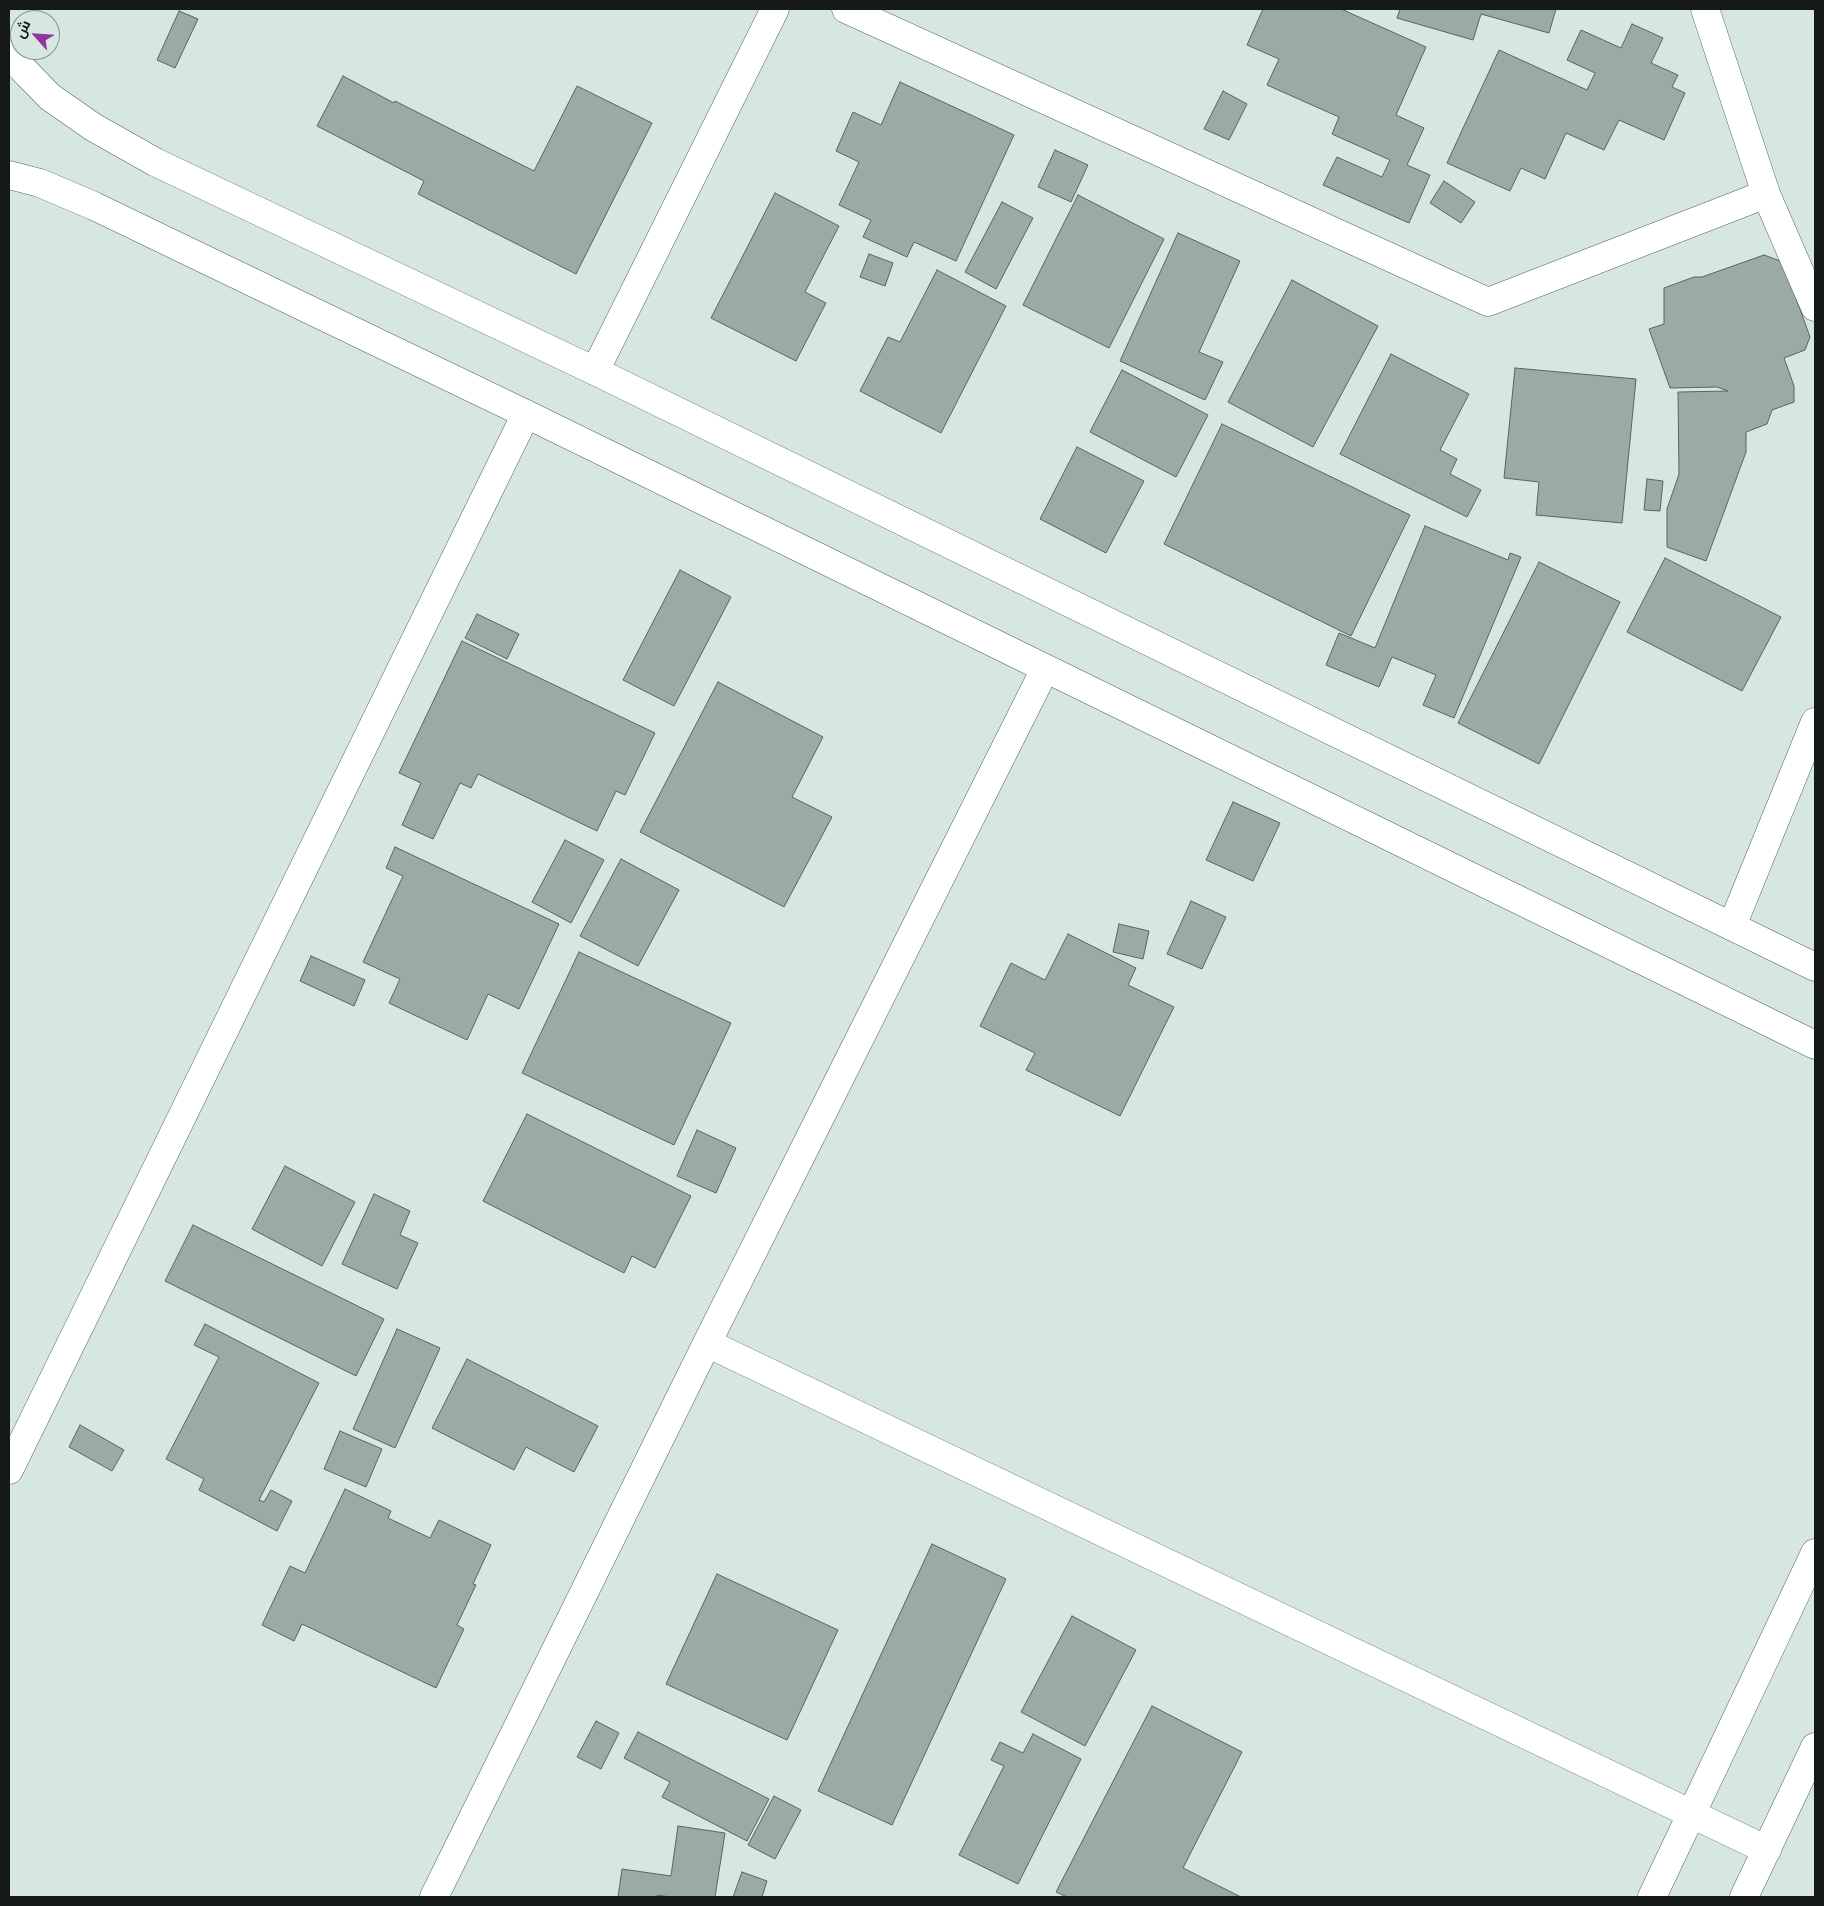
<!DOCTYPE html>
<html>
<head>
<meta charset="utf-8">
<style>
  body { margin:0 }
  #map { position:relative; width:1824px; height:1906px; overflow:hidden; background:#d6e6e0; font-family:Cabin,Cairo,sans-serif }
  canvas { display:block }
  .frame { position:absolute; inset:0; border:10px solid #151a18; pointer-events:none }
  .north { position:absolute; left:10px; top:10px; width:50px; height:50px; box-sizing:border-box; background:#d6e6e0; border:1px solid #899490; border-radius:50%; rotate:296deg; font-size:14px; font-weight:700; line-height:20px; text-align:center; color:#151a18 }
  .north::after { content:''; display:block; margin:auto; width:18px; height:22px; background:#90349e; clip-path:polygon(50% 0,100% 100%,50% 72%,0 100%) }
</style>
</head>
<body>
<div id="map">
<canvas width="1824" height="1906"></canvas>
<div class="frame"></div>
<div class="north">ش</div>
</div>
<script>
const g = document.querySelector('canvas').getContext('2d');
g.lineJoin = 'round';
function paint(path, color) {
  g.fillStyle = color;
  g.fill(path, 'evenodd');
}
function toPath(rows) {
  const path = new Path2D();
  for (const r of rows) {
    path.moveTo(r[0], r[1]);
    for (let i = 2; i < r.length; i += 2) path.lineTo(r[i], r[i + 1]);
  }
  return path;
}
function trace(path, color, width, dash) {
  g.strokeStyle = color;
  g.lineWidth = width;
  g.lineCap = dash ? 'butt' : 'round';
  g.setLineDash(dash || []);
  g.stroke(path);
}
const building = toPath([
  [1263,9,1341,9,1426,47,1396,115,1424,128,1407,165,1430,175,1409,223,1323,185,1337,157,1382,177,1390,160,1332,134,1339,117,1267,85,1279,59,1247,45,1263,9],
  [1400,9,1556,9,1549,33,1481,14,1473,40,1397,18,1400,9],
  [179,11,198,19,175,68,157,60,179,11],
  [1632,24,1663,38,1651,63,1678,75,1672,87,1685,93,1664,140,1619,120,1604,150,1566,133,1545,179,1521,168,1510,191,1447,163,1499,50,1587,90,1595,73,1567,60,1581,30,1621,48,1632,24],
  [343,76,394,103,395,101,534,171,577,86,652,123,576,274,418,194,424,181,317,126,343,76],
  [900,82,1014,135,956,261,914,242,907,257,863,237,871,220,839,205,859,162,836,151,853,112,881,125,900,82],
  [1223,91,1247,104,1229,140,1204,129,1223,91],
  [1055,150,1088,165,1071,202,1038,187,1055,150],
  [1444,181,1475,202,1461,223,1430,203,1444,181],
  [775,193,839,226,805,292,826,303,796,361,711,318,775,193],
  [1078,195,1164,239,1109,348,1023,305,1078,195],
  [1002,202,1033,218,996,289,965,272,1002,202],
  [1178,233,1240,261,1199,352,1223,362,1205,400,1120,361,1178,233],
  [869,254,893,263,885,286,860,277,869,254],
  [1764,255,1783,262,1810,337,1805,350,1784,358,1794,386,1794,402,1772,410,1767,424,1746,432,1746,452,1706,561,1667,547,1667,509,1679,474,1678,392,1728,391,1717,387,1670,388,1649,329,1664,324,1664,288,1694,277,1702,277,1764,255],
  [937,270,1006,306,941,433,860,391,888,337,900,342,937,270],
  [1292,280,1378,326,1313,447,1228,402,1292,280],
  [1391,354,1469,394,1440,450,1457,459,1450,474,1481,490,1467,517,1340,454,1391,354],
  [1515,368,1636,379,1622,523,1536,515,1539,482,1504,478,1515,368],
  [1122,370,1208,415,1176,477,1090,432,1122,370],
  [1222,424,1410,515,1351,636,1164,544,1222,424],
  [1077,447,1144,481,1106,553,1040,519,1077,447],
  [1647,479,1663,481,1660,511,1644,510,1647,479],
  [1425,526,1508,560,1510,553,1521,557,1454,718,1423,705,1436,675,1392,657,1379,687,1326,665,1339,633,1375,648,1425,526],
  [1665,558,1781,617,1742,691,1627,632,1665,558],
  [1539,562,1620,602,1539,764,1458,723,1539,562],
  [680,570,731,597,674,706,623,680,680,570],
  [477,614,519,634,507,659,465,638,477,614],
  [462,641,655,733,625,795,616,791,597,831,478,774,471,788,460,783,433,839,402,825,421,783,399,773,462,641],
  [718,682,823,737,792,797,832,817,784,907,640,832,718,682],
  [1233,802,1280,823,1253,881,1206,860,1233,802],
  [565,840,604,860,571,923,532,902,565,840],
  [395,847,559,924,519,1009,488,994,467,1040,389,1003,400,979,363,962,403,876,386,868,395,847],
  [621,859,679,890,638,966,580,936,621,859],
  [1191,901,1226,917,1202,969,1167,954,1191,901],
  [1119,924,1149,931,1143,959,1113,952,1119,924],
  [1068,934,1136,968,1128,985,1174,1007,1120,1116,1026,1070,1035,1053,980,1026,1011,963,1045,980,1068,934],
  [579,952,731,1023,674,1145,522,1073,579,952],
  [311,956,365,980,354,1006,300,981,311,956],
  [527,1114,691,1196,655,1268,632,1256,624,1273,483,1201,527,1114],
  [697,1130,736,1148,716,1193,677,1176,697,1130],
  [285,1166,355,1202,322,1266,252,1229,285,1166],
  [374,1194,410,1211,400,1235,418,1243,397,1289,342,1264,374,1194],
  [193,1225,384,1319,356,1376,165,1281,193,1225],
  [205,1324,319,1383,259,1500,264,1502,271,1490,292,1501,277,1531,199,1490,204,1479,166,1459,219,1357,194,1345,205,1324],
  [397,1329,440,1348,395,1448,353,1429,397,1329],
  [467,1359,598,1426,574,1472,526,1447,514,1470,432,1428,467,1359],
  [80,1425,124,1450,112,1471,69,1447,80,1425],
  [340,1431,382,1449,366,1487,324,1469,340,1431],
  [345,1489,391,1511,388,1518,430,1538,439,1520,491,1545,473,1584,476,1585,457,1625,464,1629,436,1688,302,1624,294,1641,262,1625,290,1566,305,1573,345,1489],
  [932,1544,1006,1579,892,1825,818,1791,932,1544],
  [717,1574,838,1630,787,1740,666,1684,717,1574],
  [1072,1616,1136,1650,1085,1746,1021,1712,1072,1616],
  [1152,1706,1242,1752,1183,1868,1241,1897,1067,1897,1056,1892,1152,1706],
  [596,1721,619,1733,601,1769,577,1757,596,1721],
  [638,1732,769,1799,747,1841,662,1797,670,1782,624,1758,638,1732],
  [1033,1734,1081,1759,1018,1884,959,1855,1004,1766,991,1760,1000,1742,1023,1753,1033,1734],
  [774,1796,801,1810,775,1859,748,1845,774,1796],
  [678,1826,725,1833,715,1897,670,1897,657,1895,657,1897,618,1897,622,1869,671,1876,678,1826],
  [742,1872,767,1881,762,1897,733,1897,742,1872]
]);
const minor = toPath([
  [846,9,1488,302,1766,194],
  [1705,9,1766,194,1815,307],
  [595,371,775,9],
  [1732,926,1815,722],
  [707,1343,1767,1850],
  [9,1470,526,414],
  [434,1897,707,1343,1045,669]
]);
const tertiary = toPath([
  [9,55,50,97,93,127,155,162,595,371,1815,967],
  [9,175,40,183,94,206,526,414,1815,1045],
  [1652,1897,1815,1553],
  [1744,1897,1815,1747]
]);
paint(building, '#9aaaa4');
trace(building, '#576560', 1);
trace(minor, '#56645f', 29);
trace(tertiary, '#56645f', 29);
trace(minor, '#fff', 28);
trace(tertiary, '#fff', 28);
</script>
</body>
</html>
